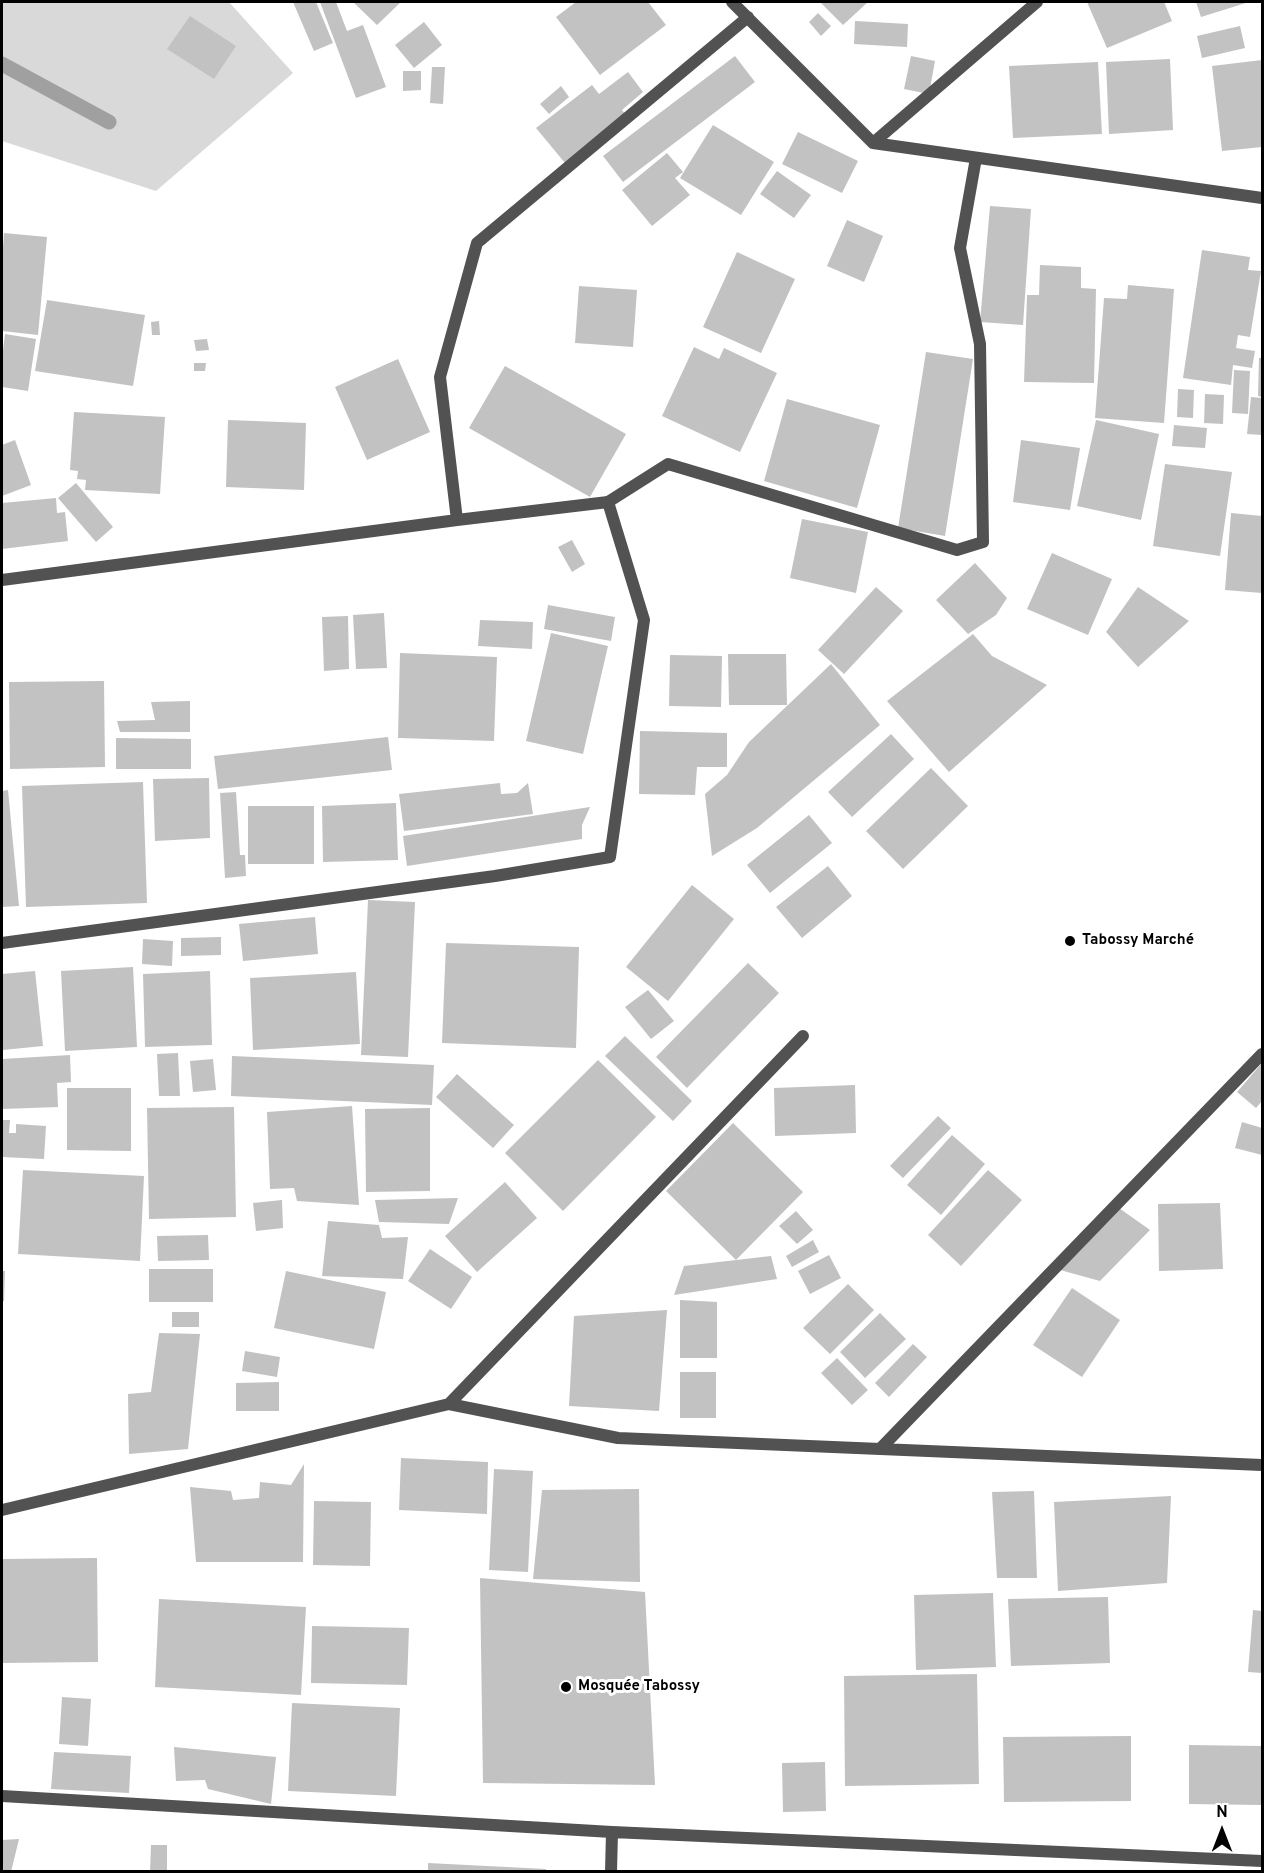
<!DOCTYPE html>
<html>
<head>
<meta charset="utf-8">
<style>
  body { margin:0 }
  #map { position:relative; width:1264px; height:1873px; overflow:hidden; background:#fff; font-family:Overpass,sans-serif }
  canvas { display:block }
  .frame { position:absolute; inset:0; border:3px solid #000; pointer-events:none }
  .north { position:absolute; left:1192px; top:1801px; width:60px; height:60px; -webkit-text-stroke:4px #fff; paint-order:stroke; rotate:0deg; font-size:16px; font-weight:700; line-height:24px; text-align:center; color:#000 }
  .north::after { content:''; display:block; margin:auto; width:21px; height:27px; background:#000; clip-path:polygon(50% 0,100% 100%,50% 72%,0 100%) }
</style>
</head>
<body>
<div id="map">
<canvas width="1264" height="1873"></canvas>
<div class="frame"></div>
<div class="north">N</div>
</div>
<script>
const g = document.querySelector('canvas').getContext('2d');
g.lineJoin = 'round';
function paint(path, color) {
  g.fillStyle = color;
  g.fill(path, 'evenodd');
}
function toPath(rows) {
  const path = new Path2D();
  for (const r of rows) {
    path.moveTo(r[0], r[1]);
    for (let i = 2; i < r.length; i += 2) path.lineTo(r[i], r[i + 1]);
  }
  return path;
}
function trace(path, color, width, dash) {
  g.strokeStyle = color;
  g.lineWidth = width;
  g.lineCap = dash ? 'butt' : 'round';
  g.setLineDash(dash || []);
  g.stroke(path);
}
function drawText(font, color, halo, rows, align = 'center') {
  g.font = font + ' Overpass,sans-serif';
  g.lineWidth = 6;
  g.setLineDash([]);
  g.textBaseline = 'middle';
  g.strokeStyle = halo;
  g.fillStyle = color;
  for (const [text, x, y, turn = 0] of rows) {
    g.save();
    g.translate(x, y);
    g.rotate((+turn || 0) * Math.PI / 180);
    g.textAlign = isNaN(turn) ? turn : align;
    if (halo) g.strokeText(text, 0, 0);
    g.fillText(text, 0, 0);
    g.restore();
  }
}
const green = toPath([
  [2,2,229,2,293,73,156,191,2,141]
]);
const stream = toPath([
  [2,64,109,122]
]);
const building = toPath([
  [293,2,316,2,333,43,314,51],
  [320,2,336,2,347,31,363,25,386,87,356,98],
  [353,2,401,2,377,25],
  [576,2,648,2,666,25,600,75,556,17],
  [820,2,868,2,843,25],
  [1087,2,1164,2,1172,21,1107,48],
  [1196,2,1249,2,1201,17],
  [818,13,831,26,821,36,809,22],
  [190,16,236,46,214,79,167,49],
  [855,21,908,24,907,47,854,44],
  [424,22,442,45,414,68,395,45],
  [1240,26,1245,48,1202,58,1197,36],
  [735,56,755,82,623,182,603,156],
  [911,56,935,61,929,94,904,89],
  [1170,59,1173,130,1109,134,1106,62],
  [1262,60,1262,147,1222,151,1212,66],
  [1098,62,1102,134,1013,138,1009,66],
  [432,67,445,67,443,104,430,103],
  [403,71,421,71,421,90,403,91],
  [628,72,643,92,622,110,626,115,565,163,536,128,592,85,599,94],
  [561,86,569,97,549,114,540,104],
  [713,125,774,162,741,215,680,178],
  [798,132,858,161,842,193,782,164],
  [667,153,683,172,675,178,690,195,652,226,622,190],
  [777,171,811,195,794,218,760,194],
  [990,206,1031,209,1023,325,980,322],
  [847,220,883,236,864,282,827,266],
  [4,233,47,237,38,335,2,331,2,262],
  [1202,250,1250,257,1248,270,1261,271,1250,337,1238,335,1236,348,1255,351,1252,368,1233,365,1231,385,1183,378],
  [737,252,795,279,761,353,703,327],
  [1040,265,1081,267,1081,288,1096,289,1094,383,1024,382,1027,295,1039,295],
  [1128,285,1174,289,1164,423,1095,418,1104,298,1127,299],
  [579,286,637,290,633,347,575,343],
  [47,300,145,315,133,386,35,371],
  [159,321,160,335,152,335,151,322],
  [5,334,36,339,28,391,2,387,2,358],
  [207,339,209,350,196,351,194,340],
  [694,347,719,359,724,348,777,373,740,452,662,416],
  [926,352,973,359,945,536,898,528],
  [1259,358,1262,358,1262,397,1258,396],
  [398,359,430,432,367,460,335,387],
  [194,363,206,363,205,371,194,371],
  [505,366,626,434,590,497,469,428],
  [1234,370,1250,371,1248,414,1232,413],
  [1178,389,1194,390,1193,418,1177,417],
  [1205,394,1224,395,1223,424,1204,423],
  [1251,397,1262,398,1262,435,1247,434],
  [787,399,880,425,857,508,764,481],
  [74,412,165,417,160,494,85,490,86,480,77,479,78,471,70,470],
  [228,420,306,423,304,490,226,487],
  [1096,420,1159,434,1141,520,1077,506],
  [1174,425,1207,428,1205,448,1172,446],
  [15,440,31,485,2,496,2,445],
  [1021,440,1080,448,1070,510,1013,502],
  [1165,464,1232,472,1220,556,1153,546],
  [76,483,113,527,96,542,58,498],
  [56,498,57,513,65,512,68,541,2,549,2,503],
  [1231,513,1262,516,1262,593,1225,590],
  [802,519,868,532,856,593,790,578],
  [572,540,585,564,572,572,558,547],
  [1052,553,1112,579,1088,635,1027,609],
  [975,563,1007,598,996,615,968,634,936,600],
  [876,587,903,611,844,674,818,650],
  [1138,587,1189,621,1138,667,1106,632],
  [548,605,615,617,611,641,544,629],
  [384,613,387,668,356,669,353,615],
  [348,616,349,669,324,671,322,617],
  [480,620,533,622,532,649,478,646],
  [551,633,608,646,583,754,526,741],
  [973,634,992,656,1047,685,949,772,887,701],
  [400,653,497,657,494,741,398,738],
  [728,654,786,654,787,705,729,705],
  [670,655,722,656,721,707,669,706],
  [831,664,880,725,757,828,712,856,705,794,727,775,749,742],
  [104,681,105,767,10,769,9,682],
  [190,701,190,732,120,732,117,721,155,720,151,702],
  [640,731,727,733,727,767,697,767,695,795,639,794],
  [891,734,914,759,852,817,828,792],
  [388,737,392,770,218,789,214,756],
  [116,738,191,739,191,769,116,769],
  [931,768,968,806,903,869,866,831],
  [209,778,210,838,155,841,153,779],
  [143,782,147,903,26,907,22,786],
  [500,783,501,794,517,793,528,783,533,814,404,831,399,794],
  [8,790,19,906,2,907,2,791],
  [236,792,240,855,245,855,246,876,225,878,220,793],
  [396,803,398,860,323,862,322,806],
  [248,806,314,806,314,864,248,864],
  [590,807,582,825,582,839,407,866,403,836],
  [809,815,832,843,770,893,747,865],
  [828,866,852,896,802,938,776,907],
  [692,885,734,919,668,1001,626,967],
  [368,900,415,902,408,1057,361,1055],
  [315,917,318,954,243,961,239,924],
  [221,937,221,955,181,956,181,938],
  [143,939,173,941,172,966,142,964],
  [446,943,579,947,576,1048,442,1043],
  [748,963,779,993,687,1088,656,1057],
  [133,967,137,1047,65,1051,61,971],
  [35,971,43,1046,3,1050,2,974],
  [210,971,212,1045,145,1047,143,974],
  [356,972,360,1044,253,1050,250,978],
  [648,990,674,1021,651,1039,625,1007],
  [625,1036,692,1101,673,1121,605,1056],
  [178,1053,180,1096,159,1096,157,1054],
  [70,1055,71,1082,57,1083,58,1107,2,1109,2,1059],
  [232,1056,434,1065,432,1105,231,1096],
  [213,1059,216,1090,193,1092,190,1061],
  [598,1060,656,1117,563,1211,505,1153],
  [1262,1063,1262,1101,1256,1108,1237,1092],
  [457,1074,514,1125,493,1148,436,1097],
  [855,1085,856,1133,775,1136,774,1088],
  [67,1088,131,1088,131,1151,67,1150],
  [352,1106,359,1205,297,1201,294,1188,270,1189,267,1112],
  [234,1107,236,1217,149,1219,147,1108],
  [430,1108,430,1191,366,1192,365,1109],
  [938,1116,951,1128,903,1178,890,1166],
  [2,1120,10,1120,9,1133,16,1133,16,1124,46,1126,44,1159,2,1157],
  [1242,1122,1262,1128,1262,1155,1235,1148],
  [733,1123,803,1192,736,1260,666,1191],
  [952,1135,985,1164,941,1215,907,1185],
  [23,1170,144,1176,140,1261,18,1254],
  [988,1170,1022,1200,961,1266,928,1235],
  [505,1182,537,1218,477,1272,445,1236],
  [458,1198,449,1224,379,1222,375,1200],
  [282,1200,283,1228,256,1231,253,1203],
  [1220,1203,1223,1269,1159,1271,1158,1204],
  [1119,1208,1150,1230,1100,1281,1060,1270],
  [796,1211,813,1230,797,1244,779,1226],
  [328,1221,379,1225,382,1238,408,1237,403,1279,322,1276],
  [208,1235,209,1260,158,1261,157,1236],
  [813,1240,819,1252,792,1267,786,1256],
  [430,1249,472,1277,451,1309,408,1281],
  [829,1255,841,1278,810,1294,798,1271],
  [771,1256,777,1279,674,1295,684,1266],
  [149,1269,213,1269,213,1302,149,1302],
  [2,1271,5,1271,4,1301,2,1301],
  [286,1271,386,1292,374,1349,274,1328],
  [848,1284,874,1310,830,1354,803,1328],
  [1072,1288,1120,1320,1082,1377,1033,1345],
  [680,1300,717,1302,717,1358,680,1358],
  [667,1310,659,1411,569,1406,574,1316],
  [172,1312,199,1312,199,1327,172,1327],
  [880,1313,906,1339,865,1378,840,1352],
  [159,1333,200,1334,188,1449,129,1454,128,1394,151,1392],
  [913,1344,927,1357,889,1397,875,1383],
  [245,1351,280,1357,277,1377,242,1371],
  [837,1358,868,1390,852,1405,821,1373],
  [680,1372,716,1372,716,1418,680,1418],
  [279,1382,279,1411,236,1411,236,1383],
  [401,1458,488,1462,487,1514,399,1510],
  [304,1464,303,1562,196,1562,190,1487,231,1491,233,1500,259,1498,260,1482,291,1485],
  [494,1469,533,1471,528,1572,489,1570],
  [639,1489,640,1582,533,1579,542,1490],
  [1034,1491,1037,1578,997,1578,992,1492],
  [1171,1496,1167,1583,1058,1591,1054,1502],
  [314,1501,371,1502,370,1566,313,1565],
  [97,1558,98,1662,2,1663,2,1559],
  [480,1578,645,1592,655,1785,483,1783],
  [993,1593,996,1667,916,1670,914,1595],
  [1108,1597,1110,1663,1011,1666,1008,1599],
  [159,1599,306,1607,301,1695,155,1687],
  [1253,1610,1262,1611,1262,1673,1248,1672],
  [312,1626,409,1628,407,1685,311,1683],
  [977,1674,979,1784,845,1786,844,1676],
  [62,1697,91,1699,88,1746,59,1744],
  [292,1703,400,1708,396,1796,288,1791],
  [1131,1736,1131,1801,1004,1802,1003,1737],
  [1189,1745,1262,1746,1262,1805,1189,1804],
  [174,1747,276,1757,271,1804,208,1789,205,1780,176,1781],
  [54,1752,131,1756,129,1793,51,1789],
  [825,1762,826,1811,783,1812,782,1763],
  [19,1839,11,1872,2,1872,2,1840],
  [151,1845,167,1845,167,1872,150,1872],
  [428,1863,546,1869,546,1872,428,1872]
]);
const lane = toPath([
  [608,502,668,464,957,550,983,542,980,344,960,248,976,158]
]);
const street = toPath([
  [732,2,873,143,1262,198],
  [873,143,1037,2],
  [457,520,440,377,477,243,748,17],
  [2,580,457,520,608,502,644,620,610,857,495,876,2,943],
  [449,1404,618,1438,1262,1465],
  [880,1449,1262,1054],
  [2,1510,449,1404,803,1036],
  [2,1796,612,1832,1262,1861],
  [611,1872,612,1832]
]);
const markers = [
  [1070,941,6,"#000"],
  [566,1687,6,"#000"]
];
const poiNames = [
  ["Tabossy Marché",1082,941],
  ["Mosquée Tabossy",578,1687]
];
paint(green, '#d9d9d9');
trace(stream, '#a0a0a0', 15);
paint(building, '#c2c2c2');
trace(lane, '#525252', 12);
trace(street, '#525252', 12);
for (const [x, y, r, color] of markers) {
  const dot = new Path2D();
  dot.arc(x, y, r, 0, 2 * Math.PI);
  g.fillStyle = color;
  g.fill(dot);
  trace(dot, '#fff', 2);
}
drawText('bold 15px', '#000', '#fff', poiNames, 'left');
</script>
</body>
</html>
